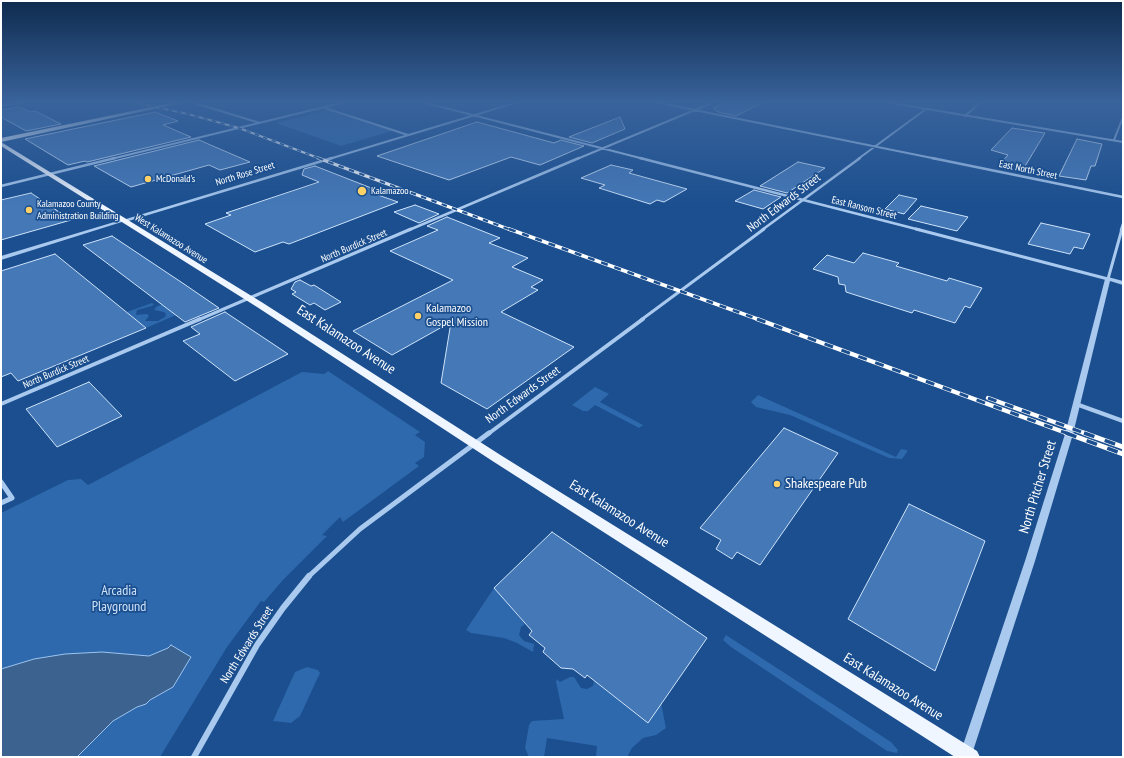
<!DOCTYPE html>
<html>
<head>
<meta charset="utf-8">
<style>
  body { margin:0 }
  #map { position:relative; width:1124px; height:758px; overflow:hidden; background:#1b4f8f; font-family:"PT Sans Narrow",sans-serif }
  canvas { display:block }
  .frame { position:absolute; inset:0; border:2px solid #fff; pointer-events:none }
</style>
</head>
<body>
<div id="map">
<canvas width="1124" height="758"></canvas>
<div class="frame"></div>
</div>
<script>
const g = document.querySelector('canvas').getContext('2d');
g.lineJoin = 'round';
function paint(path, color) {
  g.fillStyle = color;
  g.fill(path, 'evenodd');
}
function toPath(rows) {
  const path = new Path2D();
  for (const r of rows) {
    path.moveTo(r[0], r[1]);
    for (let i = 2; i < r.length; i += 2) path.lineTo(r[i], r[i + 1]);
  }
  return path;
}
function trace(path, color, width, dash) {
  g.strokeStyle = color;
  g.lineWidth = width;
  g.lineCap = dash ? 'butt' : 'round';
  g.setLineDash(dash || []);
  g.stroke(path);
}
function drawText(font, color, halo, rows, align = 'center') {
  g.font = font + ' "PT Sans Narrow",sans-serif';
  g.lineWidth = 3.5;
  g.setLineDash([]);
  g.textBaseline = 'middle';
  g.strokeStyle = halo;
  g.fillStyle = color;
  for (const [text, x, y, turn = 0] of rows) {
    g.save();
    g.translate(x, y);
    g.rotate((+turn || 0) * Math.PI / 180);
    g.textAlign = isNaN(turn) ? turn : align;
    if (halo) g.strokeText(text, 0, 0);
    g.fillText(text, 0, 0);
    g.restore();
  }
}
const green = toPath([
  [329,110,395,130,341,146,276,123],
  [152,303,154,304,152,306,137,310,136,315,147,314,149,316,145,321,158,321,165,317,166,314,164,312,154,310,156,307,162,304,176,315,146,328,127,312],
  [328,371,420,432,415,435,425,442,424,457,415,463,419,466,343,522,340,517,322,535,327,536,283,580,264,602,261,601,227,647,160,757,1,757,1,513,68,480,81,479,88,485,302,372,324,374],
  [595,387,609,394,600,402,643,425,639,428,595,405,588,411,583,411,572,405],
  [758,395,896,457,901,449,907,450,907,452,902,459,889,458,790,415,756,407,751,402],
  [494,588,525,624,521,627,519,635,524,641,534,644,533,652,517,643,504,638,471,633,466,630],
  [726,635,891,742,898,750,897,753,887,751,731,647,723,640],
  [307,667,318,670,320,673,300,716,291,723,273,721,295,672],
  [570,677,574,677,581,688,587,689,593,686,594,681,648,722,661,703,666,728,656,735,643,738,632,748,627,757,596,757,597,746,547,738,544,757,529,757,525,748,529,725,532,721,564,719,556,682,557,679,560,682]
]);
const water = toPath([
  [171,645,191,657,173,687,150,700,146,704,137,707,113,721,77,757,1,757,1,669,34,659,65,654,102,652,149,656,168,648,171,645]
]);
const building = toPath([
  [729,102,764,102,736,116,718,112,713,108,729,102],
  [19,107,30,112,35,111,61,124,26,131,1,117,1,110,19,107],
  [155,112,178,121,163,125,191,137,87,162,85,161,68,165,25,139,155,112],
  [620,117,625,129,592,143,569,137,620,117],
  [477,122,554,143,561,140,584,146,540,165,511,157,449,180,377,156,477,122],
  [1012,128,1045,133,1024,168,1000,164,1008,155,991,150,1012,128],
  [1077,139,1102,144,1095,166,1091,166,1086,180,1059,176,1077,139],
  [199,140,250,162,220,170,209,165,131,187,94,166,199,140],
  [798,162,825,168,787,193,760,186,798,162],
  [611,165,633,170,629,173,687,189,664,202,657,200,650,204,599,188,605,185,581,178,611,165],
  [315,166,379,191,378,195,398,202,289,244,283,242,255,252,205,224,231,215,226,213,319,182,302,175,304,169,315,166],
  [754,190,781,197,763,209,735,201,754,190],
  [31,193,71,220,1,240,1,200,31,193],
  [899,195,917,199,904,214,885,209,899,195],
  [415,205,439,214,419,223,394,212,415,205],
  [921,206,968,217,957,231,908,219,921,206],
  [447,217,500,238,489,243,528,258,512,267,543,280,531,287,538,290,501,312,574,347,487,409,441,383,451,322,392,355,353,331,453,280,390,251,438,230,427,226,447,217],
  [1041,223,1090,234,1083,249,1074,247,1070,254,1028,244,1041,223],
  [112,236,184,284,219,308,185,322,83,245,112,236],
  [863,253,899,263,896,266,947,281,949,278,982,288,970,308,965,306,955,323,914,310,912,313,846,292,845,285,839,284,838,277,813,269,827,255,854,263,863,253],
  [55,254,146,328,18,381,11,373,1,377,1,271,55,254],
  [300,280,311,286,314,285,341,302,325,310,314,303,310,305,292,294,296,292,291,289,295,282,300,280],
  [225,312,288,354,235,381,183,341,200,334,191,327,225,312],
  [89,382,122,416,57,447,26,409,89,382],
  [784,428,838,453,760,565,737,552,732,559,716,549,721,540,700,528,784,428],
  [909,504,985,541,935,671,848,619,909,504],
  [552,532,707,638,648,723,587,675,585,678,573,669,561,668,543,652,545,648,529,635,532,631,494,588,552,532]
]);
const minorFar5 = toPath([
  [191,102,260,123],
  [422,102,644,159],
  [655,102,937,159],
  [886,102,1123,142],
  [1,106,24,102],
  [325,108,408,135],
  [965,116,981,102],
  [1114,140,1123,117],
  [111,159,345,102],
  [329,159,518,102],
  [577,159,714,102],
  [858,159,926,109]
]);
const minorFar4 = toPath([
  [640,158,920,230],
  [932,158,1123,197],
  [1,186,115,158],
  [124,221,332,158],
  [409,230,579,158],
  [762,230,860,158],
  [1121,230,1123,224]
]);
const minorFar3 = toPath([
  [916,229,1108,279,1122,229],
  [198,320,411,229],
  [641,320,764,229]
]);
const minorFar2 = toPath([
  [1,404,200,319],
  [1076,404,1123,421],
  [488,434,643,319]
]);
const minorFar1 = toPath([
  [1,482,12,498,1,503],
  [308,577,360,529,489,433]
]);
const minor = toPath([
  [194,757,257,645,283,608,309,576]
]);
const tertiary = toPath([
  [121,220,125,221,1,260,1,256,121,220],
  [1108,277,1123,281,1123,285,1110,281,1073,434,1035,561,972,754,971,757,961,757,960,754,1025,561,1065,434,1105,279,1108,277]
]);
const primary = toPath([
  [176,102,186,102,1,142,1,138,176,102],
  [1,142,263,303,502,456,977,751,980,757,955,757,494,462,257,307,1,146,1,142]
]);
const railFar4 = toPath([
  [133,102,188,114,239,128,321,159]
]);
const railFar3 = toPath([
  [318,158,511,230]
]);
const railFar2 = toPath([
  [509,229,760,320]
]);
const railFar1 = toPath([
  [757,319,1069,434],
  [988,398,1087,434]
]);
const rail = toPath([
  [1066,433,1123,454],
  [1084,433,1123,447]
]);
const markers = [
  [148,179,4,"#ffd166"],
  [362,191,5,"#ffd166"],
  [29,210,4,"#ffd166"],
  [418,316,4,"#ffd166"],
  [777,484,4,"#ffd166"]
];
const farStreetnames = [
  ["East North Street",1028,170,12],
  ["North Rose Street",245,174,-17],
  ["East Ransom Street",864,208,14],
  ["West Kalamazoo Avenue",171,239,32],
  ["North Burdick Street",354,246,-23],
  ["North Burdick Street",56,372,-23]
];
const farPoinames = [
  ["McDonald's",156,179],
  ["Kalamazoo",371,191],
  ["Kalamazoo County",37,204],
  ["Administration Building",37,216]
];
const streetNames = [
  ["North Edwards Street",784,203,-37],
  ["North Edwards Street",523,395,-36],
  ["North Edwards Street",247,645,-58]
];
const poiNames = [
  ["Kalamazoo",426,309],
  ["Gospel Mission",426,323]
];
const nearStreetnames = [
  ["East Kalamazoo Avenue",346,340,33],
  ["North Pitcher Street",1038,487,-73],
  ["East Kalamazoo Avenue",619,514,32],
  ["East Kalamazoo Avenue",893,687,32]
];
const nearPoinames = [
  ["Shakespeare Pub",785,484]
];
const nearParknames = [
  ["Arcadia",119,591],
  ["Playground",119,607]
];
paint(green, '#2e69ad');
paint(water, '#3c6290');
trace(water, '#9cc4f0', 1);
paint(building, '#4478b7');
trace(building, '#cfe3fa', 1);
trace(minorFar5, '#a9c9ee', 2);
trace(minorFar4, '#a9c9ee', 2.5);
trace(minorFar3, '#a9c9ee', 3);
trace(minorFar2, '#a9c9ee', 4);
trace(minorFar1, '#a9c9ee', 5);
trace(minor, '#a9c9ee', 6);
paint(tertiary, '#a9c9ee');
paint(primary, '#f0f6ff');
trace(railFar4, '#fff', 2);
trace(railFar3, '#fff', 3);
trace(railFar2, '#fff', 3.5);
trace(railFar1, '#fff', 4.5);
trace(rail, '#fff', 5);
trace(railFar4, '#1b4f8f', 1.5, [4.5]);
trace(railFar3, '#1b4f8f', 2, [5.5]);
trace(railFar2, '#1b4f8f', 2.5, [7]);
trace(railFar1, '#1b4f8f', 3, [9]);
trace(rail, '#1b4f8f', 3.5, [11]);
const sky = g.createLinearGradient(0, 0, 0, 208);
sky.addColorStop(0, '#0f2b4f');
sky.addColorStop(0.49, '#39639b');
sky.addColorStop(1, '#39639b00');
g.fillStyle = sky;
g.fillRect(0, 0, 1124, 208);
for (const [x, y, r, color] of markers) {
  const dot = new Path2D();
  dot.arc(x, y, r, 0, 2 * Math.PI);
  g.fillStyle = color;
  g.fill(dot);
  trace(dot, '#1b4f8f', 1.5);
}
drawText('10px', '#fff', '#1b4f8f', farStreetnames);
drawText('10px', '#fff', '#1b4f8f', farPoinames, 'left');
drawText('12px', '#fff', '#1b4f8f', streetNames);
drawText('12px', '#fff', '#1b4f8f', poiNames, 'left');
drawText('14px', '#fff', '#1b4f8f', nearStreetnames);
drawText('14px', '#fff', '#1b4f8f', nearPoinames, 'left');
drawText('14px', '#cfe3fa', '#1b4f8f', nearParknames);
</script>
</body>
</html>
